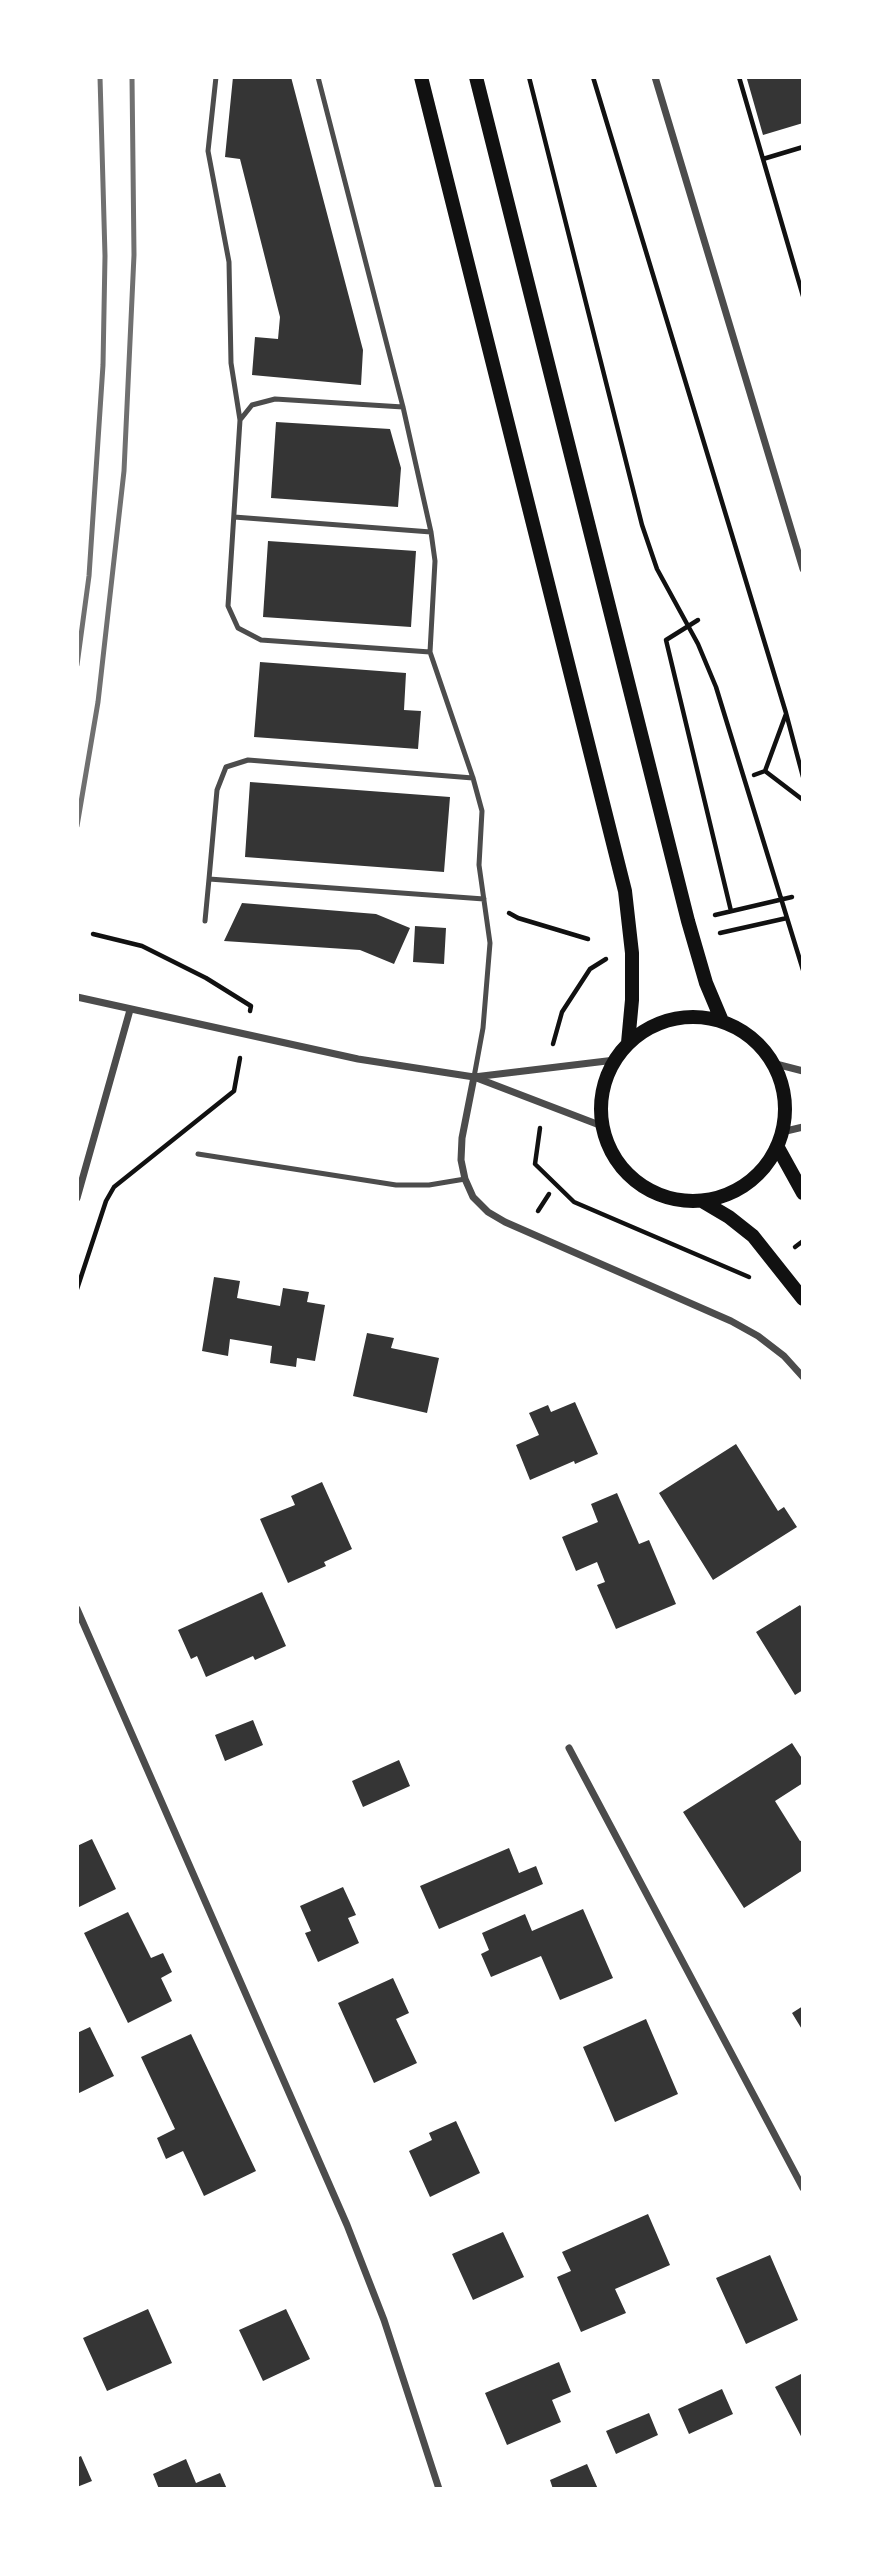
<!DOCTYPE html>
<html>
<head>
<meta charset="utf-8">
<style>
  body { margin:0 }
  #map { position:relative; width:880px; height:2566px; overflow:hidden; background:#fff; font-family:Arial,sans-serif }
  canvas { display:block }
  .frame { position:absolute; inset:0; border:79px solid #fff; pointer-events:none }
</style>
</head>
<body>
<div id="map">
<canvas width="880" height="2566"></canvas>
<div class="frame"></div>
</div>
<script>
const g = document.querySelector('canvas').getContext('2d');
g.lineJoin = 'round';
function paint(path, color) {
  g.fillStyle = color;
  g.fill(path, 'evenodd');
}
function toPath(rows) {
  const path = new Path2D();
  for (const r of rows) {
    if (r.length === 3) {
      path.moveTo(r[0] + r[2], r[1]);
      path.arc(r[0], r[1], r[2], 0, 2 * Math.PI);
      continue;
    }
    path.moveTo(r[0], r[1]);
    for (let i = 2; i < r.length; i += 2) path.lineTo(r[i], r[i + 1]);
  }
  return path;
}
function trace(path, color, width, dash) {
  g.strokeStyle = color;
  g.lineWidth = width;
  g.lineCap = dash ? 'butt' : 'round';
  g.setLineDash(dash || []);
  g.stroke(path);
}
const building = toPath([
  [233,77,291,77,363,350,361,385,252,375,255,337,278,339,280,317,240,159,225,157],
  [752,77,803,77,803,123,763,135,747,79],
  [276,422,390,429,401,468,398,507,271,498],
  [268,541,416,551,411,627,263,617],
  [260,662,406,673,404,710,421,711,418,749,254,737],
  [250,782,450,797,444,872,245,857],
  [242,903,376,914,410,928,394,964,360,950,224,941],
  [415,926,446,928,444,964,413,962],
  [214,1277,240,1281,237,1298,280,1306,283,1288,309,1292,307,1302,325,1305,315,1361,297,1358,296,1367,270,1363,272,1346,230,1339,228,1356,202,1351],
  [367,1333,394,1338,391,1348,439,1358,427,1413,353,1396],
  [575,1402,598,1454,575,1464,574,1461,530,1480,516,1445,539,1435,529,1413,548,1405,551,1412],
  [736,1444,778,1511,784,1507,797,1527,713,1580,659,1493],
  [322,1482,352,1549,324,1562,326,1566,288,1583,260,1519,295,1505,291,1496],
  [617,1493,639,1544,649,1540,676,1604,616,1629,597,1585,605,1582,597,1562,576,1571,562,1537,598,1522,591,1504],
  [262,1592,286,1646,255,1660,253,1656,206,1677,197,1656,191,1659,178,1630],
  [800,1605,803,1610,803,1690,795,1695,756,1632],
  [253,1720,263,1745,225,1761,215,1735],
  [792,1743,803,1760,803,1783,775,1801,800,1841,803,1840,803,1870,744,1908,683,1812],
  [399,1760,410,1786,363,1807,352,1781],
  [92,1839,116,1889,77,1908,77,1846],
  [509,1848,519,1873,536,1866,543,1884,439,1929,420,1886],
  [343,1887,356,1915,348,1918,359,1943,318,1962,305,1933,311,1931,300,1906],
  [583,1909,613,1978,560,2000,541,1956,491,1977,481,1954,489,1950,482,1933,525,1914,532,1931],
  [128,1912,151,1958,163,1953,172,1972,161,1978,172,2001,128,2023,84,1933],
  [393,1978,409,2013,396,2019,417,2063,374,2083,338,2003],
  [803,2006,803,2031,792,2013],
  [646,2019,678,2094,615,2122,583,2047],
  [90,2027,114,2076,77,2094,77,2033],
  [191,2034,256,2171,204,2196,183,2151,166,2159,157,2138,175,2129,141,2057],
  [456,2121,480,2173,430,2197,409,2151,432,2140,429,2133],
  [648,2214,670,2265,615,2289,626,2313,581,2332,557,2277,571,2271,562,2252],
  [503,2232,524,2277,473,2300,452,2254],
  [770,2255,798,2320,746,2344,716,2278],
  [148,2309,172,2363,107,2391,83,2338],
  [286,2309,310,2359,263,2381,239,2330],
  [559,2362,571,2392,552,2400,561,2422,507,2445,485,2393],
  [803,2373,803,2440,775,2387],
  [722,2389,733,2414,689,2434,678,2409],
  [649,2413,658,2435,616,2454,606,2431],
  [81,2456,92,2481,77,2487,77,2458],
  [186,2459,196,2483,220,2473,227,2489,159,2489,153,2474],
  [587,2464,598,2489,553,2489,550,2480]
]);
const path = toPath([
  [529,77,642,525,657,569,698,644,716,687,803,970],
  [593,77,786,713,803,777],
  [739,77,803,296],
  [763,159,803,147],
  [698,620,666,640,731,911],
  [786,714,765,771,803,800],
  [754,775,765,771],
  [509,913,518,918,588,939],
  [715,915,792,897],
  [720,933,787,918],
  [93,934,142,946,206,978,251,1006,250,1011],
  [553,1044,562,1012,590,969,606,959],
  [540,1128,535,1164,574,1202,749,1277],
  [538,1211,549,1194],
  [795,1247,803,1241],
  [77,1289,106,1201,114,1187,234,1091,240,1058]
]);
const service = toPath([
  [216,77,208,151,229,262,231,363,240,420,228,606,238,628,261,640,430,652],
  [318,77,403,407,431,532,435,561,430,652,473,778,482,811,479,865,490,943,483,1028,474,1077],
  [240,420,252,405,275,399,403,407],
  [234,517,431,532],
  [473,778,248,760,226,767,217,790,209,879,484,899],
  [205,921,209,879],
  [198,1154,396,1185,429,1185,465,1179]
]);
const minor = toPath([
  [655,77,803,569],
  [77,997,358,1059,474,1077,602,1126],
  [772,1063,803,1071],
  [474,1077,462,1138,461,1160,465,1179,473,1197,488,1212,505,1222,731,1321,758,1336,784,1356,803,1377],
  [474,1077,615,1060],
  [782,1132,803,1127],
  [77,1198,130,1010],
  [77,1609,347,2225,384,2320,439,2489],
  [569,1748,803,2188]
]);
const secondary = toPath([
  [421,77,625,891,632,953,632,1000,628,1043],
  [476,77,688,921,706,983,722,1021],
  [693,1109,92],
  [777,1146,803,1193],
  [702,1201,729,1217,753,1236,803,1299]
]);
const rail = toPath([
  [77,665,89,576,103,365,105,256,100,77],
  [77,826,98,702,124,471,134,255,132,77]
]);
paint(building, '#353535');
trace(path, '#111', 4.5);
trace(service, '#4c4c4c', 5);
trace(minor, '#4c4c4c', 7);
trace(secondary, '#111', 14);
trace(rail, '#707070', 5);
</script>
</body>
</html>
